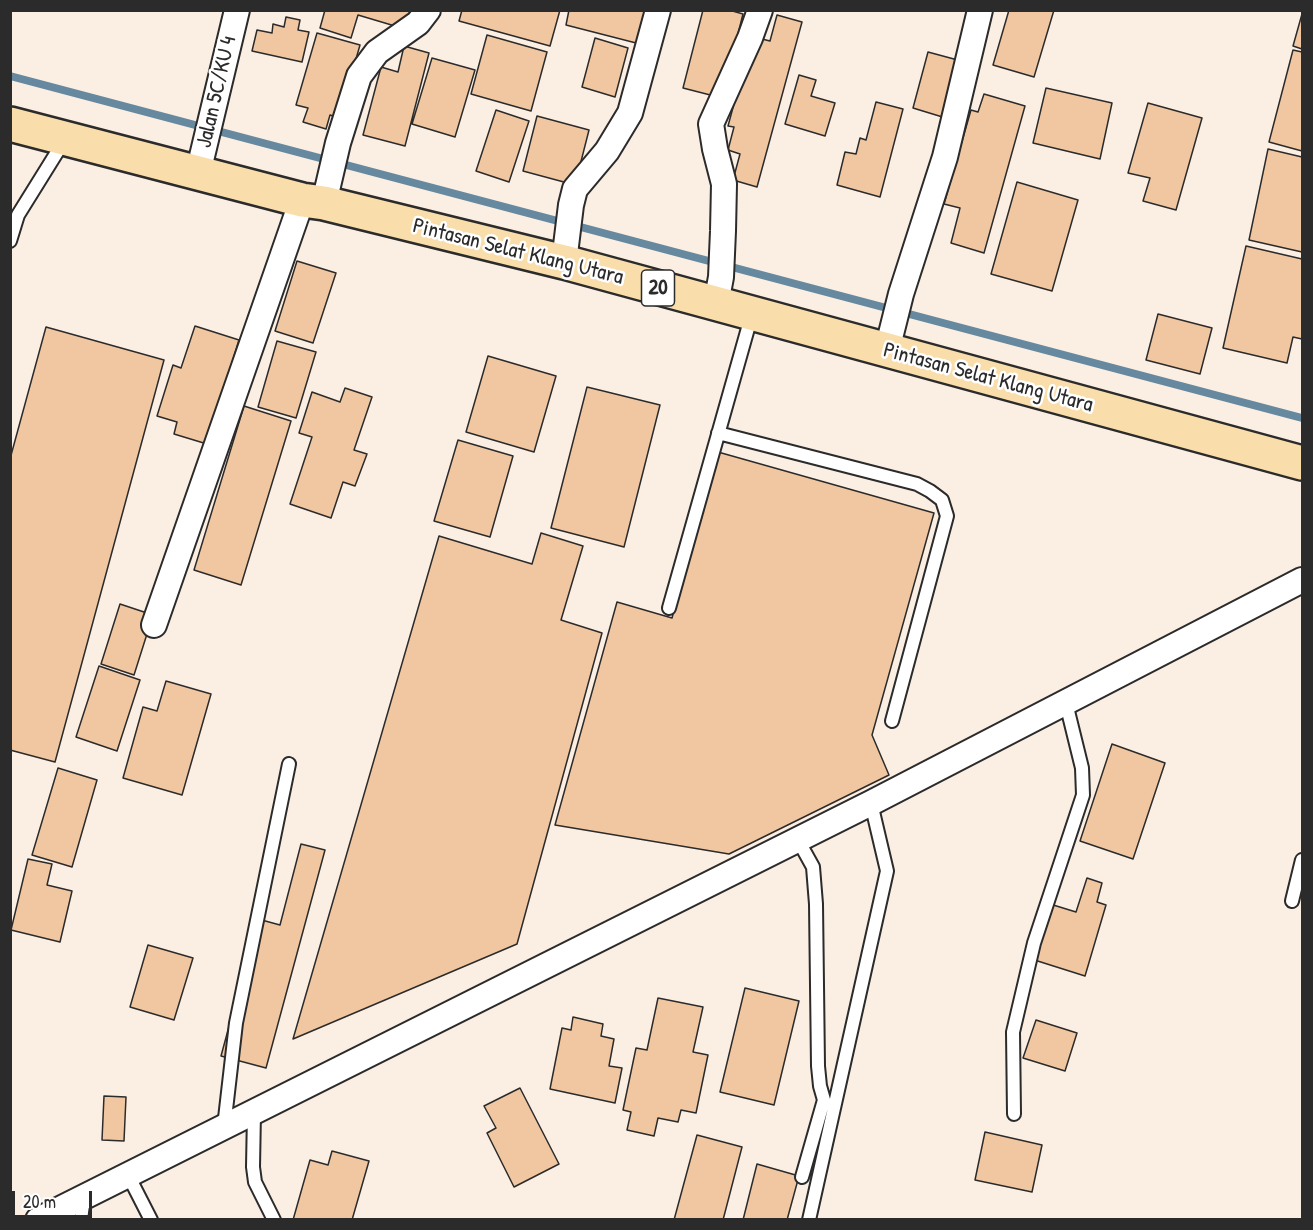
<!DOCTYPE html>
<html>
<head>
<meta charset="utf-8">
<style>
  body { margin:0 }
  #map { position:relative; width:1313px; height:1230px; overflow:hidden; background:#fbeee3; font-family:"Patrick Hand",sans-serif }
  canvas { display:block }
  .frame { position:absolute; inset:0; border:12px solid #2b2b2b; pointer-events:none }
  .scale { position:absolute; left:12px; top:1191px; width:80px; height:27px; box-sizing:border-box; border:3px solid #2b2b2b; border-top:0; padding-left:8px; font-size:18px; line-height:21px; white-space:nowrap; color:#2b2b2b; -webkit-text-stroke:4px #fff; paint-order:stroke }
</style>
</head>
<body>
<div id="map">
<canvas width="1313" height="1230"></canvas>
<div class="frame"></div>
<div class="scale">20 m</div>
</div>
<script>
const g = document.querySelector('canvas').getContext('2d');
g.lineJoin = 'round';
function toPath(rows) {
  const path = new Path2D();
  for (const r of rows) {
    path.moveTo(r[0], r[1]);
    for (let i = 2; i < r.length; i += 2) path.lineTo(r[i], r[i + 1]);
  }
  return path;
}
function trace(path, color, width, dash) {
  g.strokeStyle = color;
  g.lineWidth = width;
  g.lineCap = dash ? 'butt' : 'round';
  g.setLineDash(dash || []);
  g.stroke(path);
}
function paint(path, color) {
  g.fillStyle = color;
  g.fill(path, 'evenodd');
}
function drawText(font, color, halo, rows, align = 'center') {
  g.font = font + ' "Patrick Hand",sans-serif';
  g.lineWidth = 5;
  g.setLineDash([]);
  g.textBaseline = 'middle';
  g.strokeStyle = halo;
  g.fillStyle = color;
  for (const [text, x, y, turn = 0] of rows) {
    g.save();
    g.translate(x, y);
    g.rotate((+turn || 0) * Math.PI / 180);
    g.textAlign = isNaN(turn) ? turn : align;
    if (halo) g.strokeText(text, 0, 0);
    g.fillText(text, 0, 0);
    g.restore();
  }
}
const stream = toPath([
  [10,76,1302,418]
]);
const building = toPath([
  [325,10,410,10,405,29,358,15,351,38,320,28,325,10],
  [462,10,560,10,550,46,459,21,462,10],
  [569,10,648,10,640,44,566,25,569,10],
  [703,10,729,10,743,14,722,98,683,88,703,10],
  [1009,10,1054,10,1034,77,993,65,1009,10],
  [1302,14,1302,49,1293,46,1302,14],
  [777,15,802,22,757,187,733,180,740,154,728,150,734,127,728,126,748,52,758,38,770,41,777,15],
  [286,17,300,20,298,30,309,32,302,62,252,51,257,30,272,33,273,24,284,27,286,17],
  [317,33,360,45,339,118,330,115,326,129,303,122,308,108,296,105,317,33],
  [487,35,547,52,531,111,471,94,487,35],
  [595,38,628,48,615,97,582,87,595,38],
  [404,46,429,53,405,146,363,135,381,67,398,72,404,46],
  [1293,50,1302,52,1302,151,1269,142,1293,50],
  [928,52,965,62,949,119,913,108,928,52],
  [432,58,475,70,455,137,412,124,432,58],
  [799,75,816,80,811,96,835,103,825,136,785,124,799,75],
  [1046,88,1112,103,1100,159,1033,143,1046,88],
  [984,94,1025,106,984,253,951,243,960,208,944,204,971,110,978,112,984,94],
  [876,102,903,109,880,197,837,185,845,152,856,154,860,138,866,140,876,102],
  [1148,103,1202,118,1176,210,1143,201,1150,178,1128,173,1148,103],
  [496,110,529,121,509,182,476,171,496,110],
  [537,116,589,130,575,185,523,171,537,116],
  [1268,149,1302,157,1302,252,1249,240,1268,149],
  [1017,182,1078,200,1052,291,991,274,1017,182],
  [1246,246,1302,259,1302,339,1293,337,1287,363,1223,348,1246,246],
  [297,261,336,273,313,343,275,331,297,261],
  [1158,314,1212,328,1200,374,1146,360,1158,314],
  [195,326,239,340,207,444,174,434,177,422,157,416,173,365,181,368,195,326],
  [46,327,164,360,55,762,10,750,10,459,46,327],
  [277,341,316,352,296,418,258,407,277,341],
  [488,356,556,376,534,452,466,432,488,356],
  [587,387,660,405,624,547,551,528,587,387],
  [345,388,372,397,354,450,367,454,355,486,343,482,331,518,290,504,312,437,299,433,312,392,340,402,345,388],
  [244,406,291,421,241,585,194,570,244,406],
  [458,440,513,456,490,537,434,521,458,440],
  [718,452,934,513,872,735,889,775,729,854,555,825,617,602,672,618,718,452],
  [541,533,583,546,561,620,602,633,517,944,293,1039,439,536,532,564,541,533],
  [120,604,153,615,134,675,101,664,120,604],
  [99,666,140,680,117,751,76,737,99,666],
  [166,681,211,694,182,795,123,778,143,707,157,711,166,681],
  [1112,744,1165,763,1133,859,1080,841,1112,744],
  [58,768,97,780,72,867,32,855,58,768],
  [301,844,325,850,266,1068,221,1056,258,919,280,925,301,844],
  [28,859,52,864,47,885,72,891,60,942,11,930,28,859],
  [1087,878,1102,883,1097,902,1106,905,1085,976,1025,957,1050,904,1076,912,1087,878],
  [148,945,193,958,174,1020,130,1007,148,945],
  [745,988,799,1001,774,1105,720,1092,745,988],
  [658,998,703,1007,693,1052,708,1055,696,1113,681,1110,678,1122,658,1118,654,1136,627,1130,631,1112,623,1110,636,1048,647,1050,658,998],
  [573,1017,603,1024,601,1036,614,1039,609,1066,622,1068,615,1103,550,1089,562,1028,571,1030,573,1017],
  [1036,1020,1077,1033,1065,1071,1023,1058,1036,1020],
  [520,1088,559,1164,514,1187,487,1133,496,1128,484,1106,520,1088],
  [104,1096,126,1097,124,1141,102,1140,104,1096],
  [985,1132,1042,1145,1032,1192,975,1180,985,1132],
  [697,1135,742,1147,723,1220,674,1220,697,1135],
  [332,1151,369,1161,352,1220,293,1220,310,1160,328,1165,332,1151],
  [757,1164,799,1176,787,1220,743,1220,757,1164]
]);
const lane = toPath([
  [10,241,18,215,64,141],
  [718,433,917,484,930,491,942,500,947,516,892,721],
  [669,608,752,314],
  [798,840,813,867,816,904,818,1066,820,1086,824,1100,802,1177],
  [1292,901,1302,860],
  [254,1112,253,1167,255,1182,274,1220],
  [1014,1114,1013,1032,1034,943,1083,795,1082,768,1066,703],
  [224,1127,236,1023,289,764],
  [128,1175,151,1220],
  [81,1220,84,1197],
  [809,1220,887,871,871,803]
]);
const street = toPath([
  [198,173,237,10],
  [324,203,338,143,359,76,377,52,418,23,428,10],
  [564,262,571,205,575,189,607,151,630,113,658,10],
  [716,304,721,277,723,231,724,184,715,149,711,124,750,38,760,10],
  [887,350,901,294,945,157,980,10],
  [154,625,302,200],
  [38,1220,871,803,1302,580]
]);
const highway = toPath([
  [10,124,302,200,324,203,564,262,1302,463]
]);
const shields = [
  [658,288,33]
];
const shieldNames = [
  ["20",658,288]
];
const streetNames = [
  ["Jalan 5C/KU 4",217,92,-77],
  ["Pintasan Selat Klang Utara",518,252,14],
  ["Pintasan Selat Klang Utara",988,378,15]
];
trace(stream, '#66899f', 8);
paint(building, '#f1c7a1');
trace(building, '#2b2b2b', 1.5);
trace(lane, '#2b2b2b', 16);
trace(street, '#2b2b2b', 28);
trace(highway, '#2b2b2b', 38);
trace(lane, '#fff', 12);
trace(street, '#fff', 24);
trace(highway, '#f9deab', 33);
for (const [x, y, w] of shields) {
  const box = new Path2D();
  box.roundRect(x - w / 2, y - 18, w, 36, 4.5);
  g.fillStyle = '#fff';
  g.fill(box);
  trace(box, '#2b2b2b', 1.5);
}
drawText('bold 21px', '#2b2b2b', null, shieldNames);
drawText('22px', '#2b2b2b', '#fff', streetNames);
</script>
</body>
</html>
